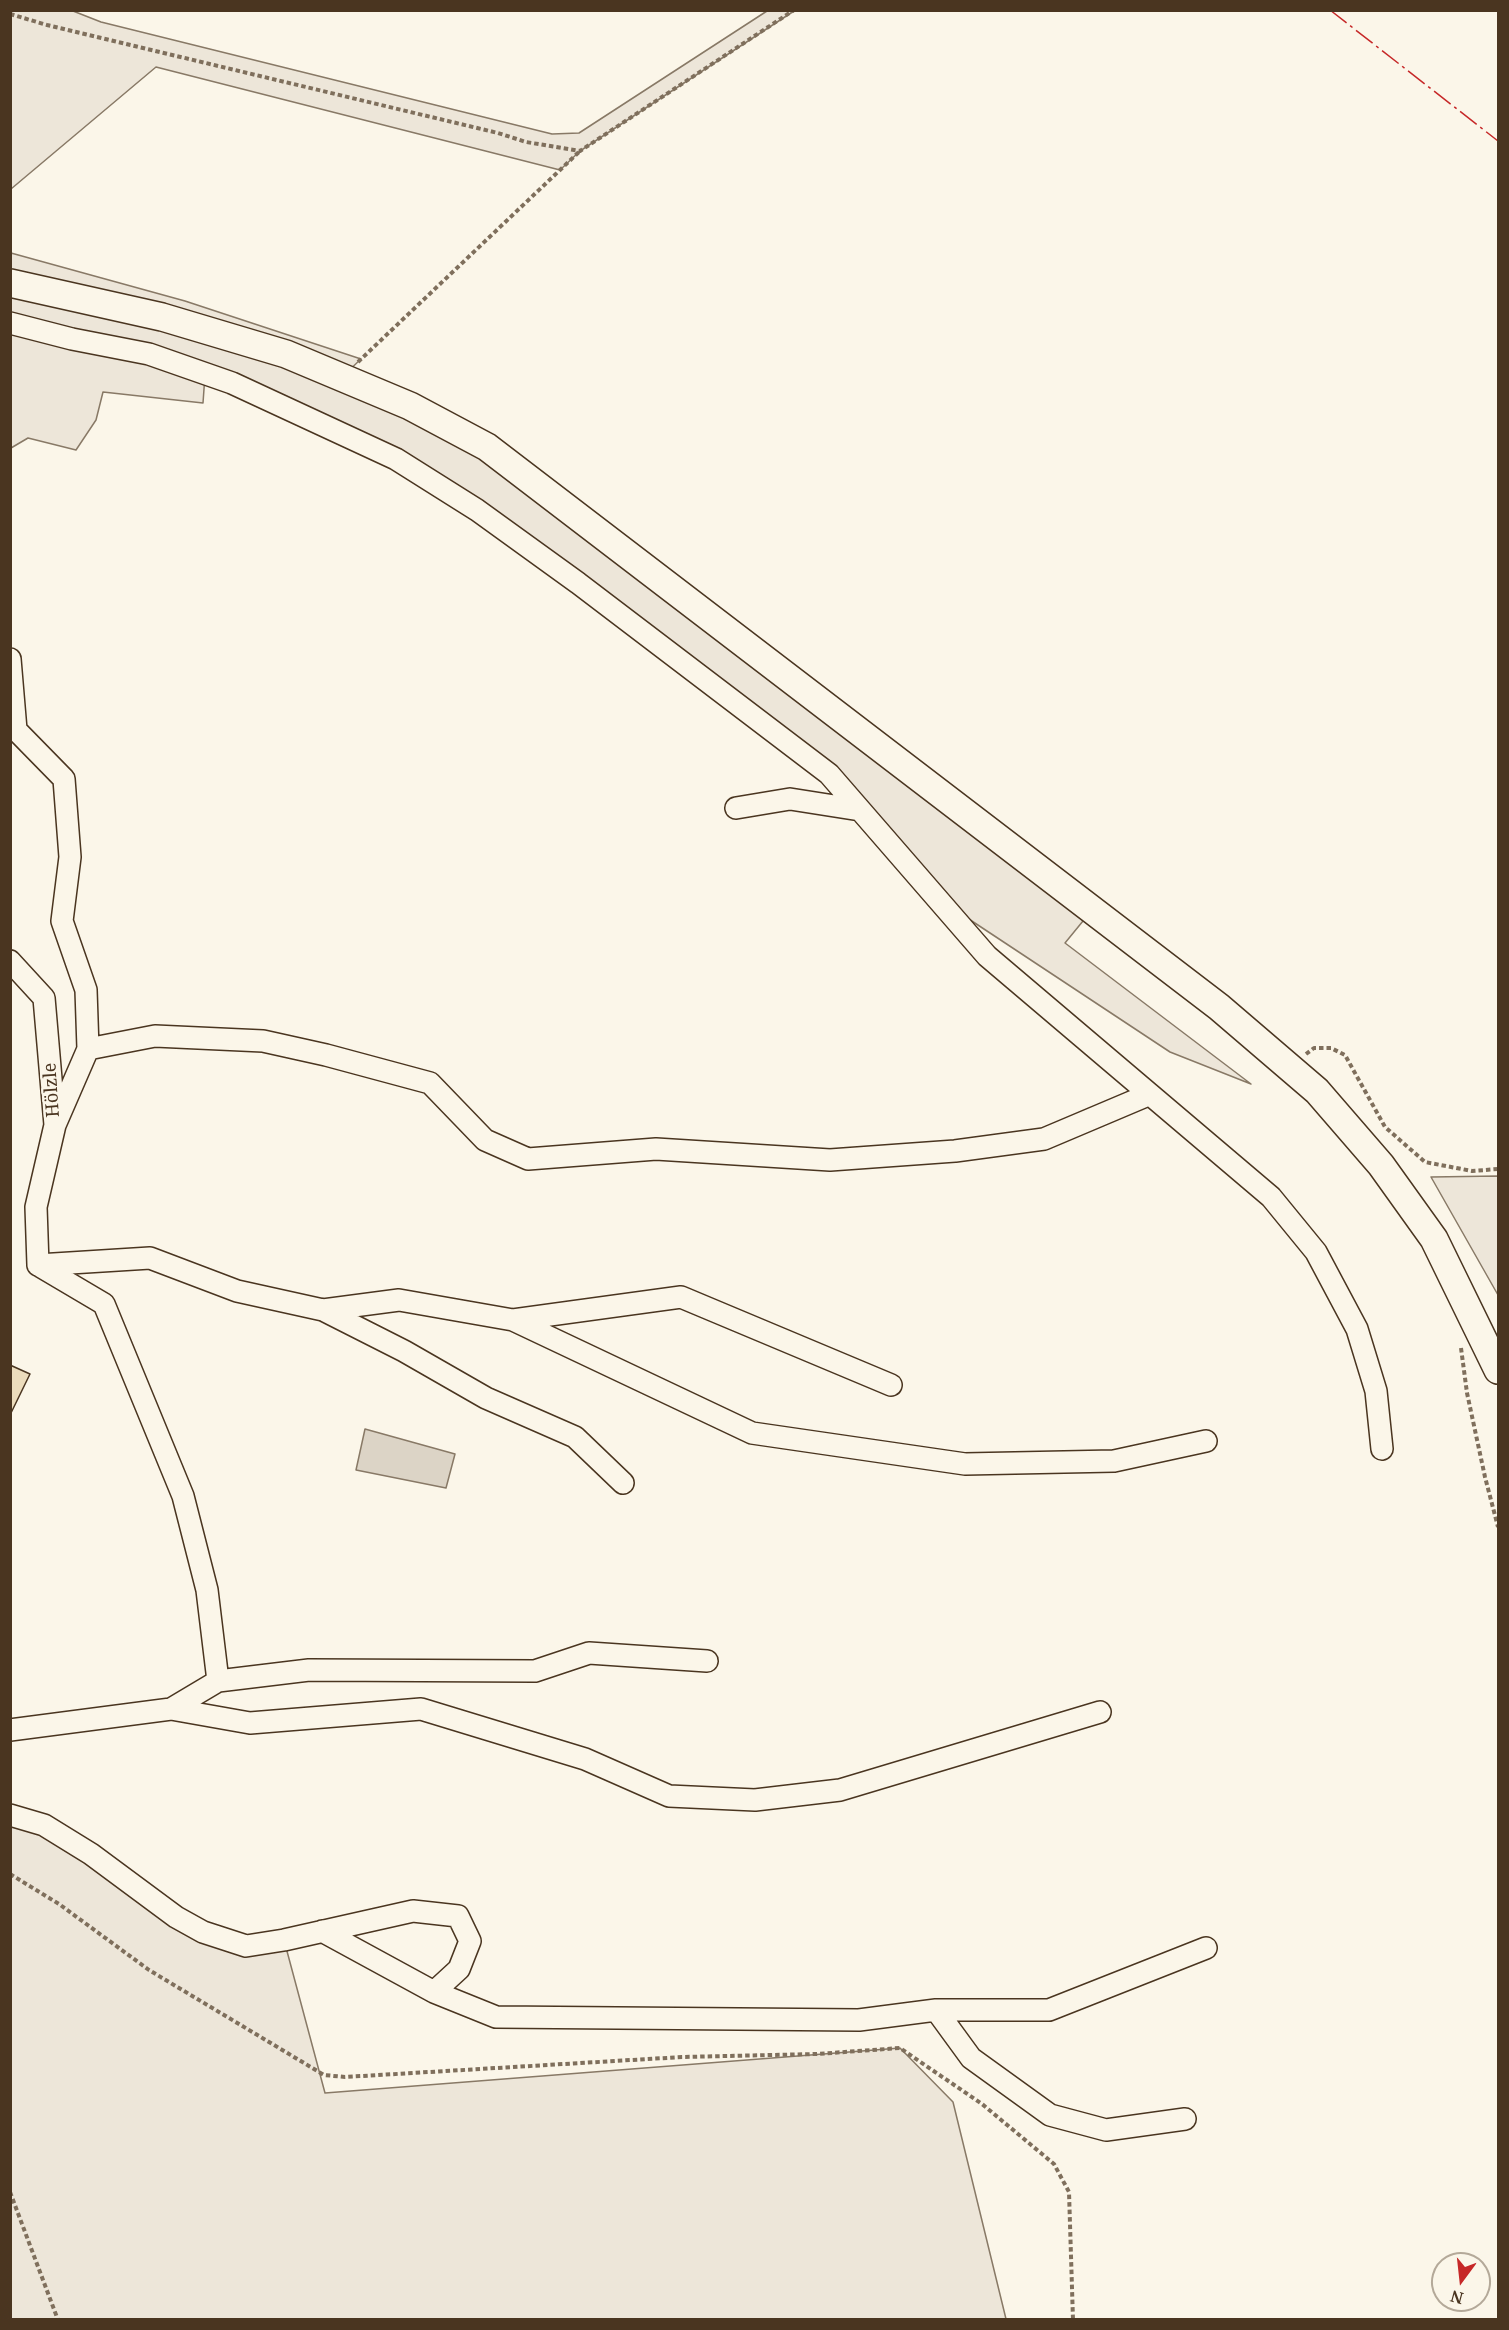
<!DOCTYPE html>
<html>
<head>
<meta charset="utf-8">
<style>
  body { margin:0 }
  #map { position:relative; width:1509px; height:2330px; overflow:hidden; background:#fbf6e9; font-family:"Noto Serif",serif }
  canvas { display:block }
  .frame { position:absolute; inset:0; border:12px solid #4a3520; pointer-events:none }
  .north { position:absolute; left:1431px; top:2252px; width:60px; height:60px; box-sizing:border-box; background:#fbf6e9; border:2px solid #b4a999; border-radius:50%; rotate:195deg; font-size:16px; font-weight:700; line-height:24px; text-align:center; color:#4a3520 }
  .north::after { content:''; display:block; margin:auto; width:21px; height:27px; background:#c62828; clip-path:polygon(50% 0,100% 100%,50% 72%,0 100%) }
</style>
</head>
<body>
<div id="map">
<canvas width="1509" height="2330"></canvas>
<div class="frame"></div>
<div class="north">N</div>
</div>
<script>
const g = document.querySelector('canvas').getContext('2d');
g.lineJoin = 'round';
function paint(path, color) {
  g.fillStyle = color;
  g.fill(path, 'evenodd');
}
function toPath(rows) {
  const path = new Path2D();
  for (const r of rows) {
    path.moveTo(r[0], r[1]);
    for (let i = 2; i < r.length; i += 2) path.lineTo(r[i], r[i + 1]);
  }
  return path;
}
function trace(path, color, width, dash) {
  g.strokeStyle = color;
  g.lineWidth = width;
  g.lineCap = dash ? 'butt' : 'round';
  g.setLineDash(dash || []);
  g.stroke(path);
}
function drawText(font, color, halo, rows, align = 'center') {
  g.font = font + ' "Noto Serif",serif';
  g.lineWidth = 4.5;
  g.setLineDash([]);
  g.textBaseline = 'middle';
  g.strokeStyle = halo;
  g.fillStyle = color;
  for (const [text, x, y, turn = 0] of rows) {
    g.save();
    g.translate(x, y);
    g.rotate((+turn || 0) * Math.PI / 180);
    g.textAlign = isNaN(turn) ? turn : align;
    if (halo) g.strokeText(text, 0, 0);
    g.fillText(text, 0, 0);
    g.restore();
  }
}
const green = toPath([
  [11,10,73,11,101,22,552,134,579,133,767,11,794,11,580,151,560,170,156,67,11,189,11,10],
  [11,253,185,301,361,359,343,376,410,406,1092,910,1065,943,1251,1084,1170,1052,931,894,860,810,477,510,205,375,203,403,103,392,96,420,76,450,28,438,11,448,11,253],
  [1498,1176,1498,1295,1431,1177,1498,1176],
  [11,1821,44,1825,203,1932,284,1940,325,2093,900,2048,953,2102,1006,2319,11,2320,11,1821]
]);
const water = toPath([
  [365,1429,455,1454,446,1488,356,1470,365,1429]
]);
const building = toPath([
  [10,1365,30,1374,10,1415,10,1365]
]);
const path = toPath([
  [10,14,47,25,498,133,526,142,580,151,794,10],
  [358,362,580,151],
  [1306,1054,1314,1048,1331,1048,1345,1055,1385,1127,1425,1162,1472,1171,1498,1169],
  [1461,1348,1467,1393,1485,1477,1498,1527],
  [10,1874,59,1904,149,1970,324,2075,345,2077,682,2057,817,2054,900,2048,982,2104,1054,2164,1069,2192,1073,2320],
  [10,2192,58,2320]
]);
const minor = toPath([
  [10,323,72,339,149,354,232,383,396,459,477,510,578,583,829,774,987,956,1271,1197,1316,1252,1357,1329,1376,1391,1382,1449],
  [10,659,16,730,64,779,70,857,62,921,86,990,88,1049],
  [736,808,790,799,860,810],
  [10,961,44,998,55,1125,36,1207,38,1265],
  [55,1125,88,1049,155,1036,263,1041,326,1055,430,1083,485,1140,528,1159,656,1149,830,1160,955,1151,1044,1139,1148,1095],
  [38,1265,150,1258,237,1291,323,1310,404,1351,486,1398,575,1437,623,1483],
  [323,1310,399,1300,513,1320,681,1297,891,1385],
  [513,1320,752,1433,965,1464,1114,1461,1206,1441],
  [218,1681,309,1670,535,1671,589,1653,707,1661],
  [171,1709,250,1723,421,1709,585,1759,669,1796,755,1800,840,1790,1100,1712],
  [10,1730,171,1709,218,1681,207,1590,183,1496,104,1304,38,1265],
  [10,1815,44,1825,91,1854,176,1917,203,1932,246,1946,284,1940,413,1911,458,1916,470,1941,459,1969,434,1992],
  [322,1931,434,1992,496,2017,859,2020,936,2010,971,2058,1050,2115,1106,2130,1185,2119],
  [936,2010,1049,2010,1206,1948]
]);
const major = toPath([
  [10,283,162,317,286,354,410,406,487,447,1219,1007,1317,1091,1381,1165,1434,1239,1498,1370]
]);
const power = toPath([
  [1330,10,1498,141]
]);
const streetNames = [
  ["Hölzle",52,1090,-94]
];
paint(green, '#ede6d9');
trace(green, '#887966', 1.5);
paint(water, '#dcd4c6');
trace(water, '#887966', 1.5);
paint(building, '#ecdcbc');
trace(building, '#4a3520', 1.5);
trace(minor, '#4a3520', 24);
trace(major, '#4a3520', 30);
trace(path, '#7f6f5c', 4, [4.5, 3]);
trace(minor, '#fbf6e9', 21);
trace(major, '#fbf6e9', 27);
trace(power, '#c62828', 1.5, [21, 4.5, 3, 4.5]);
drawText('18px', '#4a3520', '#fbf6e9', streetNames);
</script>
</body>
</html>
